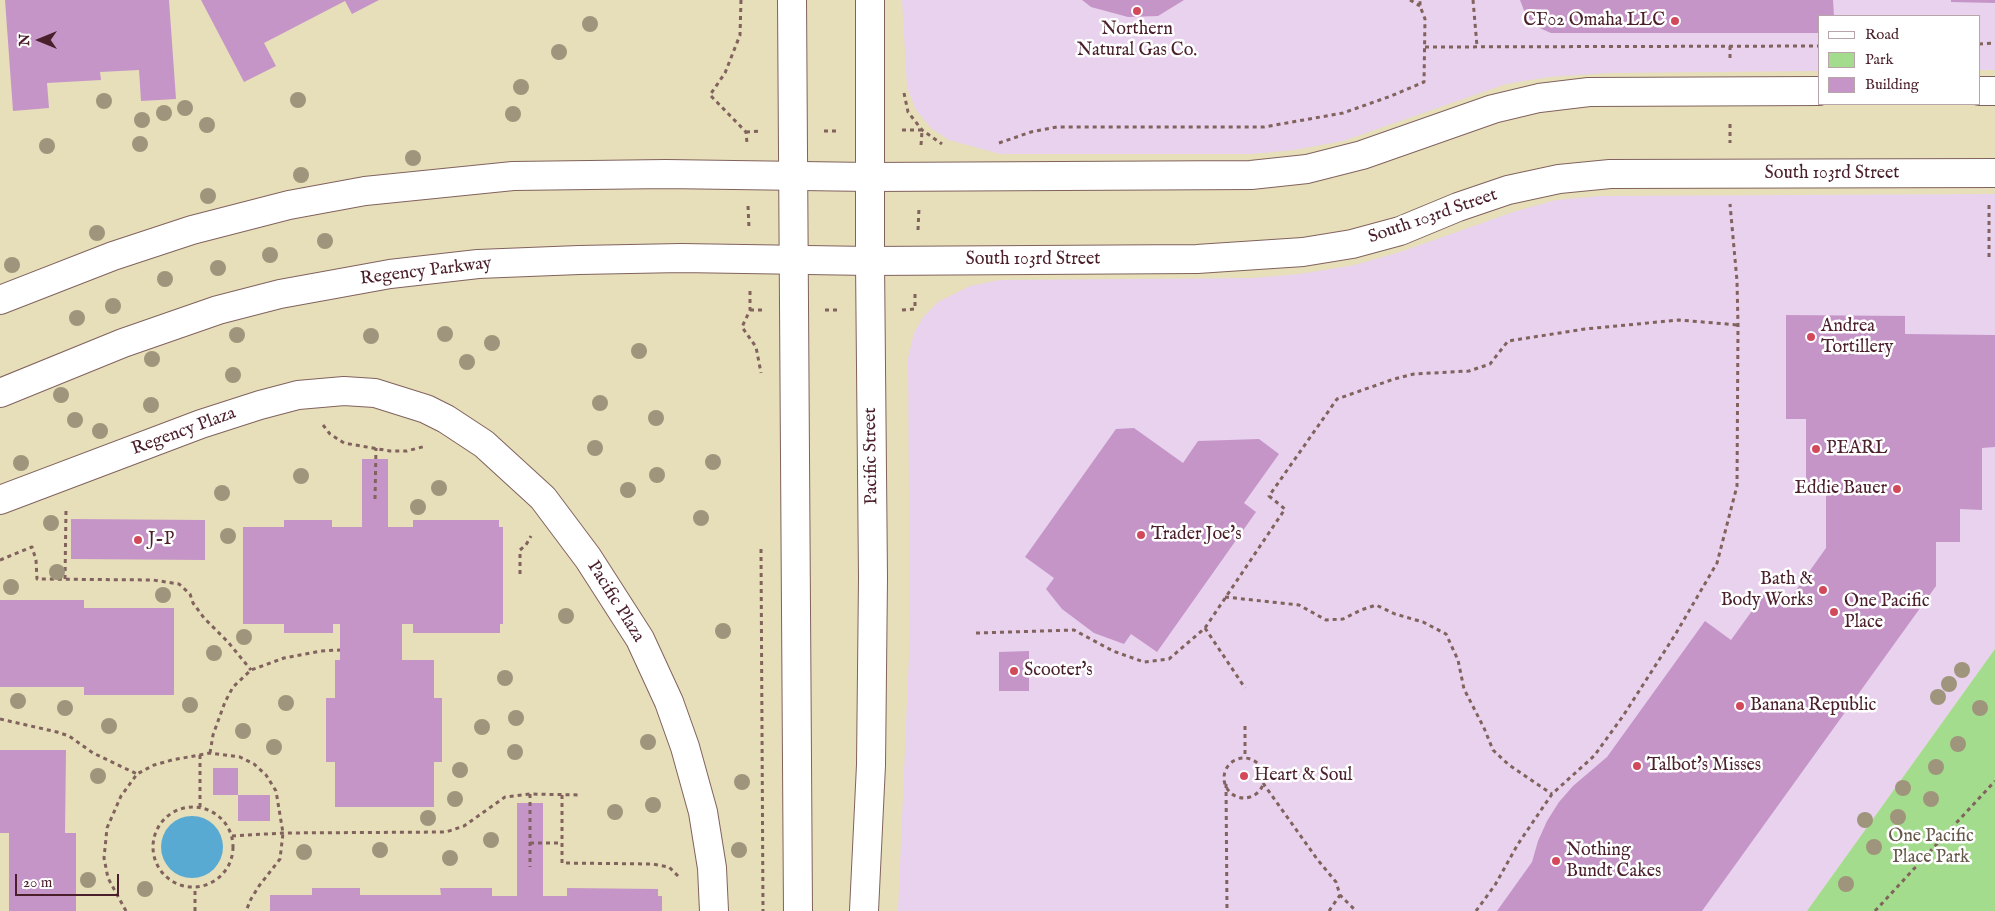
<!DOCTYPE html>
<html>
<head>
<meta charset="utf-8">
<style>
  body { margin:0 }
  #map { position:relative; width:1995px; height:911px; overflow:hidden; background:#e6dfba; font-family:"IM FELL English",serif }
  canvas { display:block }
  .legend { position:absolute; left:1818px; top:15px; width:162px; height:90px; box-sizing:border-box; background:#fff; border:1px solid #b7a5aa; margin:0; padding:6px 9px; list-style:none; font-size:15px; color:#4a1f2b }
  .legend li { display:flex; align-items:center; gap:10px; height:25px }
  .legend b { width:25px; border:1px solid #b7a5aa }
  .north { position:absolute; left:15px; top:15px; width:50px; height:50px; -webkit-text-stroke:4px #fff; paint-order:stroke; rotate:270deg; font-size:14px; font-weight:700; line-height:20px; text-align:center; color:#4a1f2b }
  .north::after { content:''; display:block; margin:auto; width:18px; height:22px; background:#4a1f2b; clip-path:polygon(50% 0,100% 100%,50% 72%,0 100%) }
  .scale { position:absolute; left:15px; top:874px; width:104px; height:22px; box-sizing:border-box; border:2px solid #4a1f2b; border-top:0; padding-left:6px; font-size:15px; line-height:18px; white-space:nowrap; color:#4a1f2b; -webkit-text-stroke:4px #fff; paint-order:stroke }
</style>
</head>
<body>
<div id="map">
<canvas width="1995" height="911"></canvas>
<ul class="legend">
<li><b style="height:6px;background:#fff"></b>Road</li>
<li><b style="height:14px;background:#a4dc8e"></b>Park</li>
<li><b style="height:14px;background:#c595c8"></b>Building</li>
</ul>
<div class="north">N</div>
<div class="scale">20 m</div>
</div>
<script>
const g = document.querySelector('canvas').getContext('2d');
g.lineJoin = 'round';
function paint(path, color) {
  g.fillStyle = color;
  g.fill(path, 'evenodd');
}
function toPath(rows) {
  const path = new Path2D();
  for (const r of rows) {
    if (r.length === 3) {
      path.moveTo(r[0] + r[2], r[1]);
      path.arc(r[0], r[1], r[2], 0, 2 * Math.PI);
      continue;
    }
    path.moveTo(r[0], r[1]);
    for (let i = 2; i < r.length; i += 2) path.lineTo(r[i], r[i + 1]);
  }
  return path;
}
function trace(path, color, width, dash) {
  g.strokeStyle = color;
  g.lineWidth = width;
  g.lineCap = dash ? 'butt' : 'round';
  g.setLineDash(dash || []);
  g.stroke(path);
}
function drawText(font, color, halo, rows, align = 'center') {
  g.font = font + ' "IM FELL English",serif';
  g.lineWidth = 5;
  g.setLineDash([]);
  g.textBaseline = 'middle';
  g.strokeStyle = halo;
  g.fillStyle = color;
  for (const [text, x, y, turn = 0] of rows) {
    g.save();
    g.translate(x, y);
    g.rotate((+turn || 0) * Math.PI / 180);
    g.textAlign = isNaN(turn) ? turn : align;
    if (halo) g.strokeText(text, 0, 0);
    g.fillText(text, 0, 0);
    g.restore();
  }
}
const built = toPath([
  [902,0,1995,0,1995,70,1979,70,1979,16,1819,16,1819,71,1608,73,1549,77,1506,84,1343,141,1294,150,1252,154,1000,154,949,140,931,128,916,110,907,87],
  [1995,194,1995,649,1807,911,898,911,910,632,908,358,914,333,924,316,938,302,970,286,999,280,1252,278,1299,274,1355,265,1403,251,1513,212,1556,200,1600,196]
]);
const green = toPath([
  [1995,649,1995,911,1807,911]
]);
const water = toPath([
  [192,847,31]
]);
const building = toPath([
  [5,0,169,0,176,99,141,101,139,70,100,72,101,80,47,83,49,108,13,111],
  [201,0,379,0,352,14,345,1,264,43,276,66,244,82],
  [1082,0,1184,0,1158,16,1128,17,1091,7],
  [1520,0,1833,0,1834,16,1819,16,1819,33,1551,33,1535,26,1525,13],
  [1951,0,1995,0,1995,3,1951,2],
  [1786,315,1905,316,1905,334,1995,335,1995,447,1982,448,1982,510,1960,509,1960,542,1936,542,1936,586,1702,911,1497,911,1532,862,1538,841,1547,821,1559,802,1573,786,1607,757,1705,621,1731,640,1767,590,1787,603,1826,548,1826,483,1806,483,1806,419,1786,419],
  [1134,428,1183,463,1198,441,1259,439,1279,454,1244,503,1256,512,1157,652,1131,634,1124,644,1094,633,1062,609,1046,589,1054,578,1025,557,1116,429],
  [362,459,388,459,388,527,413,527,413,520,499,520,499,527,503,527,503,624,500,624,500,633,413,633,413,624,402,624,402,660,434,660,434,698,442,698,442,762,434,762,434,807,335,807,335,762,326,762,326,698,335,698,335,660,340,660,340,624,333,624,333,633,284,633,284,624,243,624,243,527,284,527,284,520,332,520,332,527,362,527],
  [71,519,205,520,205,560,71,559],
  [0,600,84,600,84,608,174,608,174,695,84,695,84,687,0,687],
  [1029,651,1029,691,999,691,999,652],
  [0,750,66,750,65,833,76,833,76,911,9,911,9,833,0,833],
  [213,768,238,768,238,795,213,795],
  [238,795,270,795,270,821,238,821],
  [517,803,543,803,543,896,567,896,567,888,658,889,658,896,662,896,662,911,270,911,270,895,312,895,312,888,360,888,360,895,441,895,440,888,492,888,492,896,517,896]
]);
const path = toPath([
  [741,0,740,35,725,73,710,95,746,132,747,143],
  [1410,0,1420,6],
  [1473,0,1477,46],
  [1979,44,1995,43],
  [1730,46,1730,60],
  [1425,47,1819,46],
  [904,93,908,112,922,130,942,144],
  [1730,124,1730,143],
  [902,130,922,130],
  [824,131,838,131],
  [746,132,761,131],
  [999,143,1031,132,1057,127,1264,127,1343,113,1391,96,1424,82,1425,19,1420,6,1420,0],
  [921,145,922,131],
  [1989,205,1989,260],
  [748,206,749,228],
  [918,230,919,208],
  [750,291,750,310,742,327,756,347,761,373],
  [750,310,763,310],
  [825,310,838,310],
  [902,310,915,309,915,293],
  [323,425,330,434,344,443,390,451,407,451,426,446],
  [375,499,376,448],
  [761,549,763,911],
  [0,560,32,547,36,560,37,579,153,580,179,584,190,594,193,603,204,618,228,642,251,670],
  [520,574,520,550,526,545,531,536],
  [65,579,66,510],
  [1225,597,1299,605,1326,620,1343,619,1361,610,1376,605,1395,614,1423,622,1446,634,1458,660,1464,689,1484,728,1493,750,1509,765,1552,794],
  [1205,628,1245,688],
  [976,633,1074,630,1113,651,1144,662,1169,659,1205,628,1285,509,1269,496,1337,399,1394,379,1414,374,1469,371,1490,364,1508,341,1585,329,1679,320,1738,325],
  [0,719,57,732,69,736,93,753,137,774],
  [1245,726,1245,758],
  [210,753,213,735,225,702,233,687,251,670,284,658,321,651,340,650],
  [200,755,200,807],
  [1244,778,20],
  [1263,783,1317,859,1336,882,1340,895,1356,911],
  [1226,784,1227,911],
  [530,794,530,867],
  [562,795,562,863,652,864,669,867,680,878],
  [193,847,40],
  [232,836,283,833,446,832,464,826,505,797,530,794,581,795],
  [530,843,562,843],
  [126,911,108,878,104,858,107,828,121,796,137,774,154,765,172,760,210,753,240,757,254,764,266,775,276,791,283,833,280,859,259,886,251,899,246,911],
  [195,911,195,887],
  [1329,911,1340,895],
  [1476,911,1495,885,1518,844,1552,794,1594,756,1623,716,1675,635,1717,563,1737,486,1738,325,1737,281,1730,204],
  [1875,911,1995,781]
]);
const street = toPath([
  [1979,91,1995,91],
  [870,177,1251,175,1307,169,1362,155,1493,109,1539,98,1589,92,1819,91],
  [870,261,1197,259,1303,252,1352,244,1400,231,1458,207,1508,190,1559,179,1610,174,1995,173],
  [0,500,201,424,260,405,298,395,344,391,375,393,426,409,446,419,484,444,543,498,588,558,640,639,669,702,685,747,703,812,712,868,714,911]
]);
const secondary = toPath([
  [0,300,113,256,192,230,289,205,365,191,513,176,666,174,870,177],
  [0,393,123,343,218,310,280,294,390,274,478,264,579,260,681,258,870,261]
]);
const primary = toPath([
  [792,0,798,911],
  [864,911,871,765,873,578,870,261,870,0]
]);
const trees = [
  [590,24],
  [559,52],
  [521,87],
  [298,100],
  [104,101],
  [185,108],
  [164,113],
  [513,114],
  [142,120],
  [207,125],
  [140,144],
  [47,146],
  [413,158],
  [301,175],
  [208,196],
  [97,233],
  [325,241],
  [270,255],
  [12,265],
  [218,268],
  [165,279],
  [113,306],
  [77,318],
  [445,334],
  [237,335],
  [371,336],
  [492,343],
  [639,351],
  [152,359],
  [467,362],
  [233,375],
  [61,395],
  [600,403],
  [151,405],
  [656,418],
  [75,420],
  [100,431],
  [595,448],
  [713,462],
  [21,463],
  [657,475],
  [301,476],
  [439,488],
  [628,490],
  [222,493],
  [418,507],
  [701,518],
  [51,523],
  [228,536],
  [57,572],
  [11,587],
  [163,595],
  [566,616],
  [723,631],
  [244,637],
  [214,653],
  [1962,670],
  [505,678],
  [1949,684],
  [1938,697],
  [18,701],
  [286,703],
  [190,705],
  [65,708],
  [1980,708],
  [516,718],
  [109,726],
  [482,727],
  [243,731],
  [648,742],
  [1958,744],
  [274,747],
  [515,752],
  [1936,767],
  [460,770],
  [98,776],
  [742,782],
  [1903,788],
  [455,799],
  [1931,799],
  [653,805],
  [615,812],
  [1898,817],
  [428,818],
  [1865,820],
  [491,840],
  [1874,847],
  [380,850],
  [739,850],
  [304,852],
  [450,858],
  [88,880],
  [1846,884],
  [145,889]
];
const markers = [
  [1137,11,5,"#d1495b"],
  [1675,21,5,"#d1495b"],
  [1811,337,5,"#d1495b"],
  [1816,449,5,"#d1495b"],
  [1897,489,5,"#d1495b"],
  [1141,535,5,"#d1495b"],
  [138,540,5,"#d1495b"],
  [1823,590,5,"#d1495b"],
  [1834,612,5,"#d1495b"],
  [1014,671,5,"#d1495b"],
  [1740,706,5,"#d1495b"],
  [1637,766,5,"#d1495b"],
  [1244,776,5,"#d1495b"],
  [1556,861,5,"#d1495b"]
];
const poiNames = [
  ["CF02 Omaha LLC",1665,21,"right"],
  ["Northern",1137,30,"center"],
  ["Natural Gas Co.",1137,51,"center"],
  ["Andrea",1821,327],
  ["Tortillery",1821,348],
  ["PEARL",1826,449],
  ["Eddie Bauer",1887,489,"right"],
  ["Trader Joe's",1151,535],
  ["J-P",148,540],
  ["Bath &",1813,580,"right"],
  ["Body Works",1813,601,"right"],
  ["One Pacific",1844,602],
  ["Place",1844,623],
  ["Scooter's",1024,671],
  ["Banana Republic",1750,706],
  ["Talbot's Misses",1647,766],
  ["Heart & Soul",1254,776],
  ["Nothing",1566,851],
  ["Bundt Cakes",1566,872]
];
const streetNames = [
  ["South 103rd Street",1832,174],
  ["South 103rd Street",1433,217,-19],
  ["South 103rd Street",1033,260],
  ["Regency Parkway",426,272,-7],
  ["Regency Plaza",184,432,-20],
  ["Pacific Street",872,456,-91],
  ["Pacific Plaza",615,602,58]
];
const parkNames = [
  ["One Pacific",1931,837],
  ["Place Park",1931,858]
];
paint(built, '#e8d2ee');
paint(green, '#a4dc8e');
paint(water, '#58aad3');
paint(building, '#c595c8');
trace(street, '#81625d', 30);
trace(secondary, '#81625d', 30);
trace(primary, '#81625d', 30);
trace(path, '#81625d', 3, [4, 4]);
trace(street, '#fff', 28);
trace(secondary, '#fff', 28);
trace(primary, '#fff', 28);
g.fillStyle = '#9f957c';
for (const [x, y] of trees) {
  g.beginPath();
  g.arc(x, y, 8, 0, 2 * Math.PI);
  g.fill();
}
for (const [x, y, r, color] of markers) {
  const dot = new Path2D();
  dot.arc(x, y, r, 0, 2 * Math.PI);
  g.fillStyle = color;
  g.fill(dot);
  trace(dot, '#fff', 2);
}
drawText('18px', '#4a1f2b', '#fff', poiNames, 'left');
drawText('18px', '#4a1f2b', '#fff', streetNames);
drawText('18px', '#655849', '#fff', parkNames);
</script>
</body>
</html>
